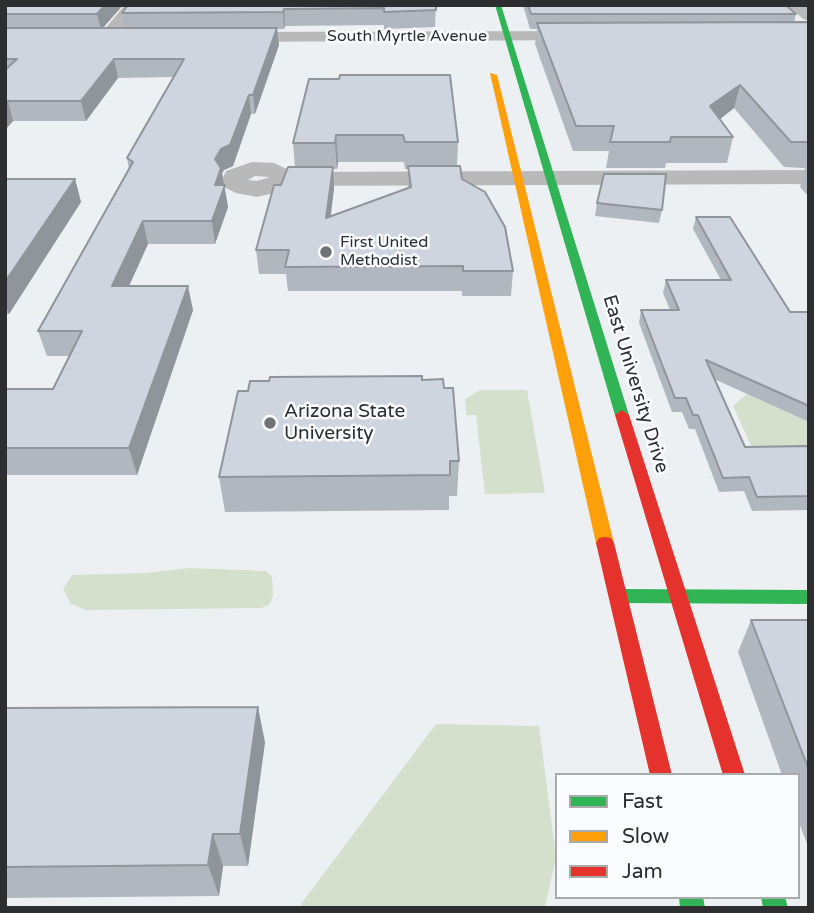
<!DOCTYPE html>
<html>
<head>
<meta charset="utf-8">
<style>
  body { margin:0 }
  #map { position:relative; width:814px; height:913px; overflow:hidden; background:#edf0f3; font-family:"Varela Round",sans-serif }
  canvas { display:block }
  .frame { position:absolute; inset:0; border:7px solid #2c2e30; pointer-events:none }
  .legend { position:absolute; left:555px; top:773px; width:245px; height:126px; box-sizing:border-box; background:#fbfcff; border:2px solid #a8aaac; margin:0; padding:9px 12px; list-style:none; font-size:21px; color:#2c2e30 }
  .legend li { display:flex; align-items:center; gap:14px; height:35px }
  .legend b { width:35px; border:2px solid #a8aaac }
</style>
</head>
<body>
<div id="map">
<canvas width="814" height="913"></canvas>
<div class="frame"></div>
<ul class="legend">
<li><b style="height:9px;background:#30b455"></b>Fast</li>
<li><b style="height:9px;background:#ff9f0a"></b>Slow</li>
<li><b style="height:9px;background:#e5322d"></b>Jam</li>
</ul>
</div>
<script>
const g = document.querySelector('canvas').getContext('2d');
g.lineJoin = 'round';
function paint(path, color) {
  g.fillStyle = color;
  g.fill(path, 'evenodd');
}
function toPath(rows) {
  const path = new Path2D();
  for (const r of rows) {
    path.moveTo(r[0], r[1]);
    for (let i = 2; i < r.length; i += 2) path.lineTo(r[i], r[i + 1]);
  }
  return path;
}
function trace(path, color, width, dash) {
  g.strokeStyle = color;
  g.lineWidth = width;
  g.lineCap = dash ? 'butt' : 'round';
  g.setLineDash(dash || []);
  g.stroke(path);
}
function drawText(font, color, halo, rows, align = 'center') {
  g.font = font + ' "Varela Round",sans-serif';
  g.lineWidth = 5;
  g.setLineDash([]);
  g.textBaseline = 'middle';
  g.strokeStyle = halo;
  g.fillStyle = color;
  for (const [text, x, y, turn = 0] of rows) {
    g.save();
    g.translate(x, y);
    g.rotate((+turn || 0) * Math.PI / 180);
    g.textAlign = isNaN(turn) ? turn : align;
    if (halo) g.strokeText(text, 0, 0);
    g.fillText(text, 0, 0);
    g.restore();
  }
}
const green = toPath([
  [480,390,527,390,545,493,485,494,476,415,466,415,465,399],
  [747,394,809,422,809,448,756,457,733,406],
  [188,568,266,571,272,576,273,596,269,605,261,608,86,610,71,604,63,589,72,575,146,573],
  [436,724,539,726,556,856,545,908,302,908,301,904]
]);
const street = toPath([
  [125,5,142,5,113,41,101,41,98,37,125,5],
  [788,5,806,5,809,8,809,21,803,19,788,5],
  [588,31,597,36,594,40,224,42,215,37,224,32,588,31],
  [252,162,274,163,293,172,809,170,809,184,289,186,283,191,257,197,236,193,224,187,221,182,226,171,252,162],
  [255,176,269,177,270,177,257,181,248,180,255,176]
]);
const fast = toPath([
  [495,5,501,5,629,415,627,418,617,418,615,415,495,5],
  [618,589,809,590,809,604,618,603,611,601,609,596,611,591,618,589],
  [679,897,703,897,705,908,680,908,679,897],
  [761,897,785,897,788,908,763,908,761,897]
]);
const slow = toPath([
  [490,73,497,75,614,543,611,548,605,549,599,548,596,543,490,73]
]);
const jam = toPath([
  [622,410,629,415,745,775,723,775,615,415,622,410],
  [605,537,611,538,614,543,672,775,650,775,596,543,599,538,605,537]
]);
const wall = toPath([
  [5,5,123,5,103,28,125,28,122,13,436,5,435,27,384,29,384,25,285,26,284,29,277,29,279,45,255,114,251,114,233,166,224,170,222,173,228,207,215,244,148,244,129,286,193,310,137,475,5,475,5,389,53,389,69,356,47,356,38,331,129,170,127,158,174,77,118,78,86,121,13,121,5,130],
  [523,5,786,5,796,14,794,23,809,22,809,197,800,187,805,168,784,167,734,108,720,119,733,137,727,163,666,163,665,168,606,168,609,151,573,151,535,44,537,29,530,29],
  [309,79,458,142,457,166,462,179,513,271,511,296,462,296,462,291,288,291,286,274,259,274,256,250,281,185,295,167,293,143],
  [338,162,404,162,405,169,408,169,408,188,331,216,334,188,333,169,337,169],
  [5,179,75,179,81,202,9,314,5,314],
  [597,203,662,210,659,223,595,216],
  [696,217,790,312,809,312,809,422,714,379,745,447,809,446,809,510,752,511,744,491,719,492,695,429,689,429,682,412,672,412,639,323,641,310,670,310,663,293,666,280,721,280,693,229],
  [422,380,444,388,459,461,457,496,449,496,449,510,225,512,219,477,248,391,269,381],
  [751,620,809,620,809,849,798,820,798,775,782,775,738,652],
  [5,708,265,742,248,866,223,866,219,896,5,898]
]);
const shadedWall = toPath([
  [105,5,123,5,101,30,97,14],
  [284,9,285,26,284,29,283,12],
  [277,28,279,45,255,114,253,95],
  [114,59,118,78,86,121,81,101],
  [740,85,734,108,705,131,710,106],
  [249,95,251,114,233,166,224,170,222,173,228,207,215,244,212,221,215,185,215,159],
  [8,101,13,121,5,130,5,104],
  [336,135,338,162,337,169,335,143],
  [333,167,334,188,327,242,326,218],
  [75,179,81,202,9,314,5,303,5,282],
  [143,221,148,244,118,310,112,286],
  [188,286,193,310,137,475,129,448],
  [258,707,265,742,248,866,240,834],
  [213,834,223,866,219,896,208,865]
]);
const building = toPath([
  [5,5,105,5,97,14,5,14,5,5],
  [128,5,436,5,436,10,384,12,384,8,284,9,283,12,122,13,128,5],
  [528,5,786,5,796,14,531,14,528,5],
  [809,22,809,142,791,142,740,85,710,106,733,137,671,137,670,142,610,142,614,126,576,126,537,23,809,22],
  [5,28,277,28,253,95,249,95,230,145,221,149,215,159,221,168,215,185,225,185,212,221,143,221,112,286,188,286,129,448,5,448,5,389,53,389,82,331,38,331,133,162,127,158,184,59,114,59,81,101,8,101,5,104,5,70,17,59,5,59,5,28],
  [340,75,450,75,458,142,405,142,403,135,336,135,335,143,293,143,309,79,339,79,340,75],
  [408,166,460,166,462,179,485,192,505,227,513,271,463,271,463,266,285,267,289,250,256,250,274,185,281,185,288,167,333,167,326,218,411,187,408,166],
  [604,174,666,174,662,210,597,203,604,174],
  [5,179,75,179,5,282,5,179],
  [696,217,730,217,790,312,809,312,809,406,706,360,745,447,809,446,809,496,757,497,749,477,723,478,698,415,693,415,686,398,675,398,641,310,679,310,666,280,731,280,696,217],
  [422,376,422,380,443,379,444,388,453,388,459,461,450,461,450,475,219,477,238,391,248,391,250,381,269,381,270,377,422,376],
  [751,620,809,620,809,770,751,620],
  [258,707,240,834,213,834,208,865,5,867,5,708,258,707]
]);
const markers = [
  [326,252,7,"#707274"],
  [270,423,7,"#707274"]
];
const farStreetnames = [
  ["South Myrtle Avenue",407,37]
];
const farPoinames = [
  ["First United",340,243],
  ["Methodist",340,261]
];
const streetNames = [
  ["East University Drive",635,384,73]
];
const poiNames = [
  ["Arizona State",284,412],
  ["University",284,434]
];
paint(green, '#d4e0cc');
paint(street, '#b9b9b9');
paint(fast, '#30b455');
paint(slow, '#ff9f0a');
paint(jam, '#e5322d');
paint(wall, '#b1b7bf');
paint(shadedWall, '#90959b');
paint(building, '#ced5de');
trace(building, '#90959b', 2);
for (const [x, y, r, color] of markers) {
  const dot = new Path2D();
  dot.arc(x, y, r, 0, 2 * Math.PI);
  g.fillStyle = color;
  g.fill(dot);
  trace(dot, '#fbfcff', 2.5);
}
drawText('16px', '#2c2e30', '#fbfcff', farStreetnames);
drawText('16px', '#2c2e30', '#fbfcff', farPoinames, 'left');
drawText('19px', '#2c2e30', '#fbfcff', streetNames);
drawText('19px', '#2c2e30', '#fbfcff', poiNames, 'left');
</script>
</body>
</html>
